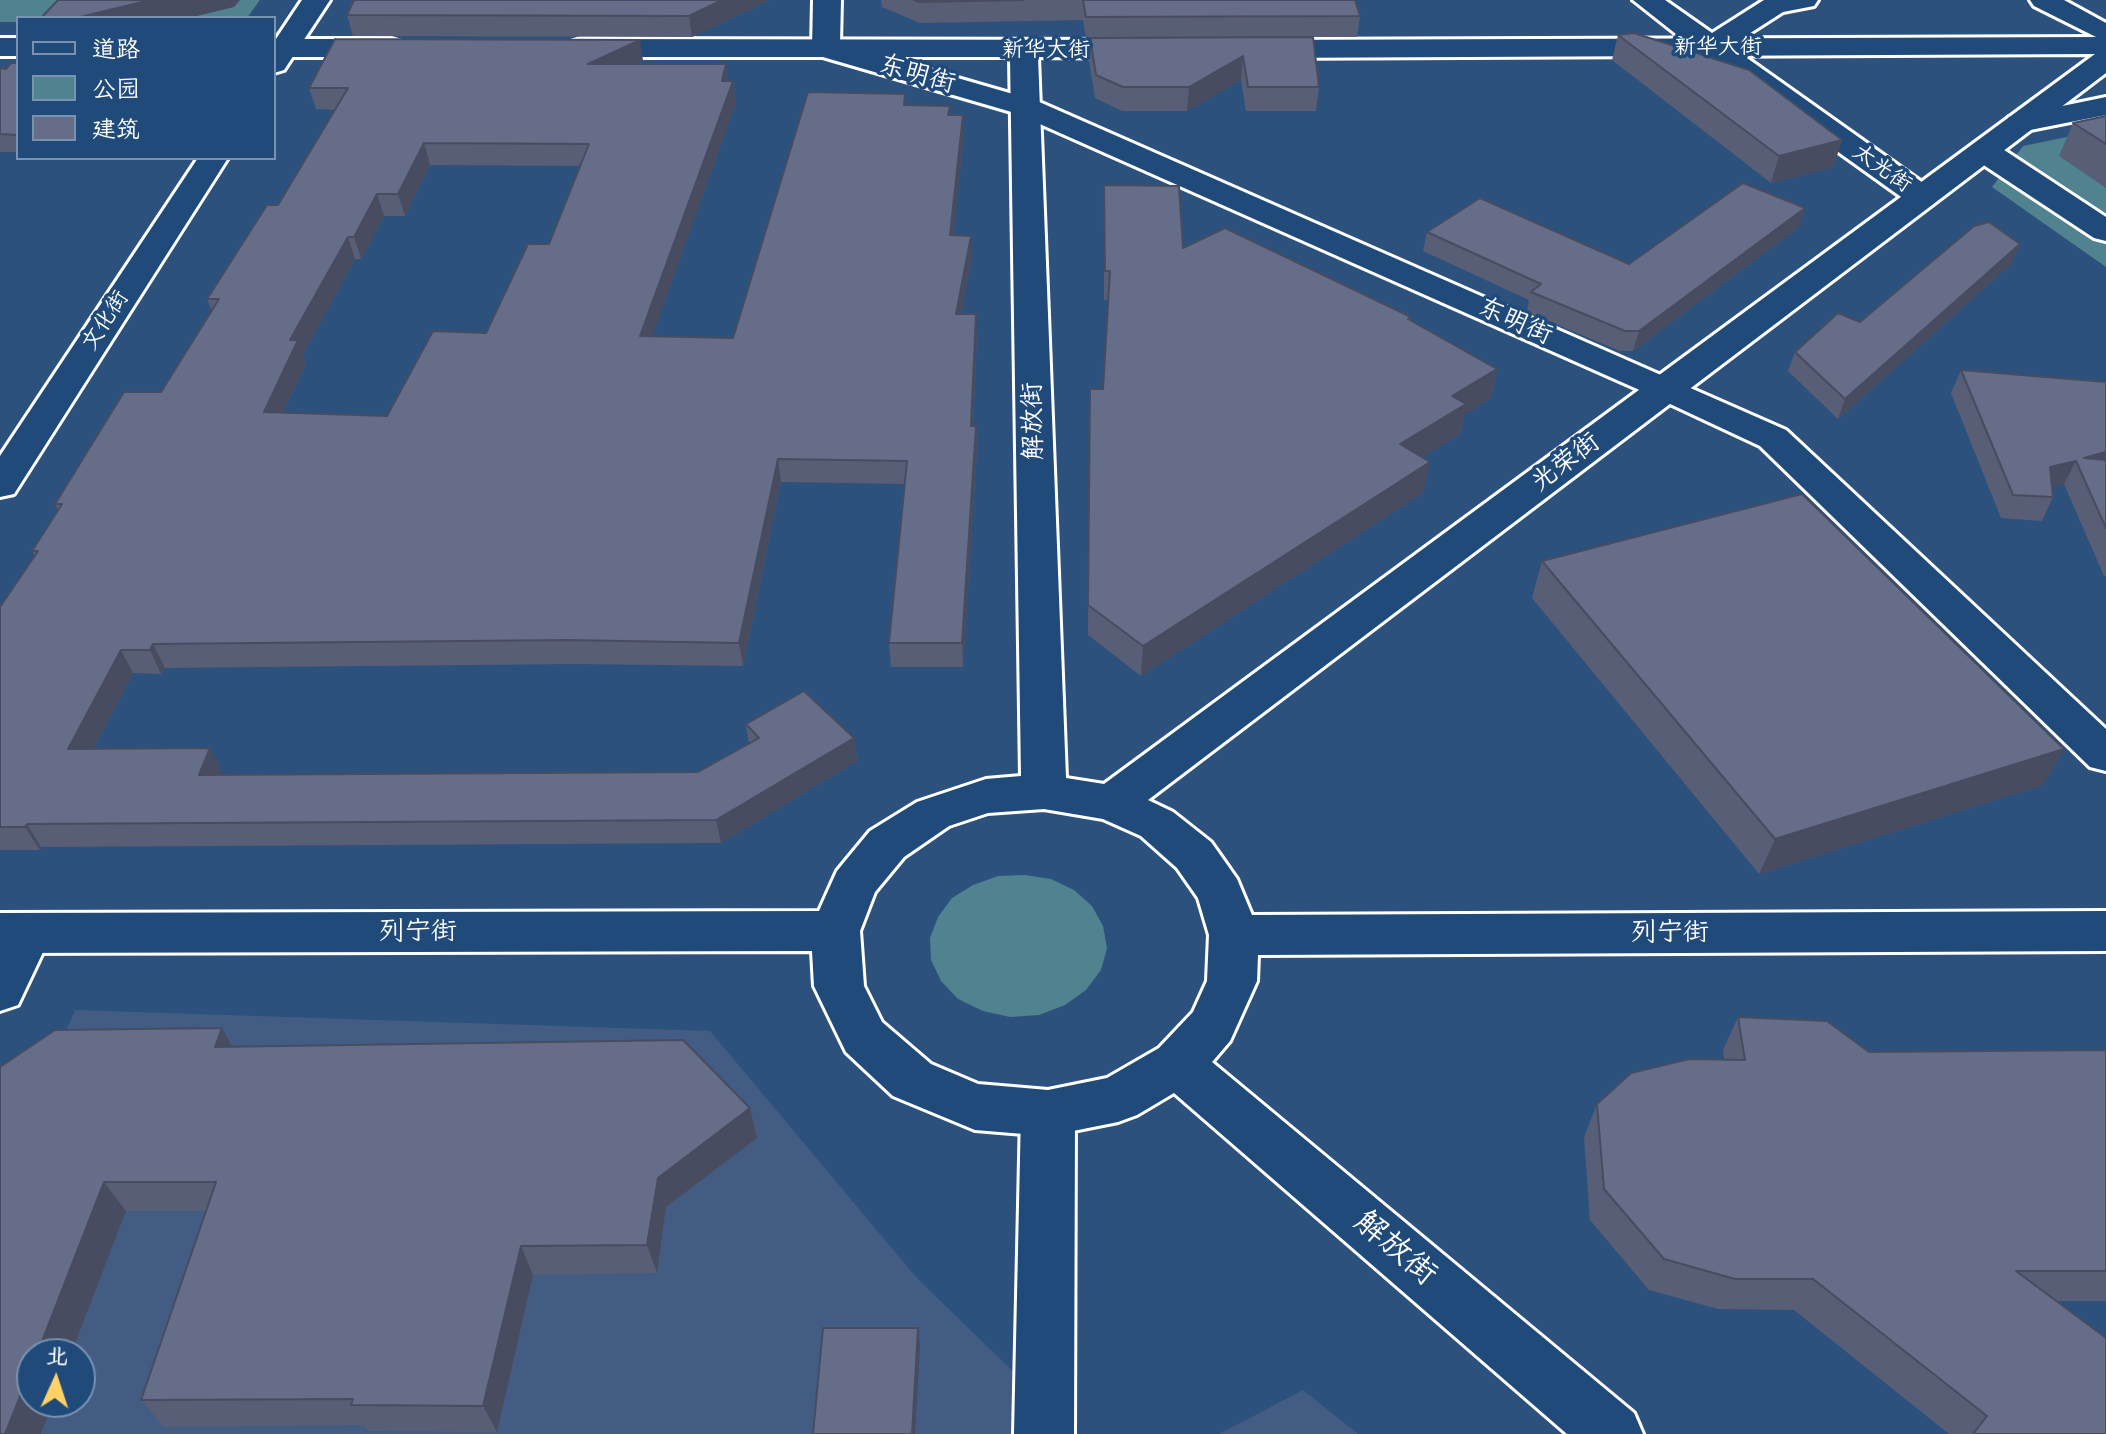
<!DOCTYPE html>
<html>
<head>
<meta charset="utf-8">
<style>
  body { margin:0 }
  #map { position:relative; width:2106px; height:1434px; overflow:hidden; background:#2d517d; font-family:Pangolin,"LXGW WenKai TC",sans-serif }
  canvas { display:block }
  .legend { position:absolute; left:16px; top:16px; width:260px; height:144px; box-sizing:border-box; background:#1f4a7a; border:2px solid #7992af; margin:0; padding:10px 14px; list-style:none; font-size:24px; color:#fff }
  .legend li { display:flex; align-items:center; gap:16px; height:40px }
  .legend b { width:40px; border:2px solid #7992af }
  .north { position:absolute; left:16px; top:1338px; width:80px; height:80px; box-sizing:border-box; background:#1f4a7a; border:2px solid #7992af; border-radius:50%; rotate:3deg; font-size:22px; font-weight:700; line-height:32px; text-align:center; color:#fff }
  .north::after { content:''; display:block; margin:auto; width:28px; height:36px; background:#ffd166; clip-path:polygon(50% 0,100% 100%,50% 72%,0 100%) }
</style>
</head>
<body>
<div id="map">
<canvas width="2106" height="1434"></canvas>
<ul class="legend">
<li><b style="height:10px;background:#1f4a7a"></b>道路</li>
<li><b style="height:22px;background:#50828f"></b>公园</li>
<li><b style="height:22px;background:#666d89"></b>建筑</li>
</ul>
<div class="north">北</div>
</div>
<script>
const g = document.querySelector('canvas').getContext('2d');
g.lineJoin = 'round';
function paint(path, color) {
  g.fillStyle = color;
  g.fill(path, 'evenodd');
}
function toPath(rows) {
  const path = new Path2D();
  for (const r of rows) {
    path.moveTo(r[0], r[1]);
    for (let i = 2; i < r.length; i += 2) path.lineTo(r[i], r[i + 1]);
  }
  return path;
}
function trace(path, color, width, dash) {
  g.strokeStyle = color;
  g.lineWidth = width;
  g.lineCap = dash ? 'butt' : 'round';
  g.setLineDash(dash || []);
  g.stroke(path);
}
function drawText(font, color, halo, rows, align = 'center') {
  g.font = font + ' Pangolin,"LXGW WenKai TC",sans-serif';
  g.lineWidth = 7;
  g.setLineDash([]);
  g.textBaseline = 'middle';
  g.strokeStyle = halo;
  g.fillStyle = color;
  for (const [text, x, y, turn = 0] of rows) {
    g.save();
    g.translate(x, y);
    g.rotate((+turn || 0) * Math.PI / 180);
    g.textAlign = isNaN(turn) ? turn : align;
    if (halo) g.strokeText(text, 0, 0);
    g.fillText(text, 0, 0);
    g.restore();
  }
}
const built = toPath([
  [75,1010,710,1031,916,1277,1077,1434,0,1434,0,1178],
  [32,1354,80,1354,80,1402,32,1402],
  [1303,1390,1358,1434,1219,1434]
]);
const green = toPath([
  [0,0,260,0,247,18,18,18,18,22,0,22],
  [2106,129,2106,267,1992,187,2023,146],
  [1025,875,1051,879,1074,890,1092,906,1103,926,1107,948,1101,970,1086,990,1065,1005,1039,1015,1010,1017,983,1011,958,999,941,981,931,960,930,938,938,917,952,898,973,885,998,876]
]);
const street = toPath([
  [302,0,330,0,284,70,274,73,274,42,302,0],
  [813,0,841,0,840,44,1037,101,1786,430,2106,729,2106,771,2090,767,1760,446,1653,396,1015,113,816,55,812,49,813,0],
  [1633,0,1665,0,1712,33,1764,0,1818,0,1814,6,1783,12,1730,46,1933,190,1938,197,1933,204,1922,207,1911,204,1700,53,1633,0],
  [2030,0,2064,0,2106,23,2106,42,2034,6,2030,0],
  [2106,97,2106,115,2020,132,2009,129,2005,123,2009,117,2106,97],
  [1984,142,1995,144,2106,217,2106,241,2094,238,1973,158,1969,151,1973,144,1984,142],
  [198,158,228,158,14,494,0,497,0,456,198,158],
  [27,913,44,919,52,933,18,1005,0,1011,0,938,10,919,27,913],
  [1048,1090,1067,1097,1075,1113,1074,1434,1014,1434,1021,1113,1029,1097,1048,1090]
]);
const secondary = toPath([
  [2106,37,2106,73,1148,800,1173,812,1211,842,1237,879,1252,915,2106,911,2106,951,1258,955,1257,981,1230,1041,1212,1062,1634,1413,1643,1434,1567,1434,1174,1093,1137,1115,1118,1122,1048,1136,975,1130,893,1096,846,1052,814,986,812,951,0,953,0,913,819,911,837,871,870,831,917,802,986,779,1021,776,1010,57,580,57,570,54,566,48,570,42,580,39,1148,40,1158,43,1162,49,1158,55,1148,58,1038,57,1066,778,1104,784,2095,54,1256,58,1246,55,1242,49,1246,43,1256,40,2106,37],
  [1044,809,1103,819,1141,836,1177,868,1198,898,1209,935,1207,981,1193,1012,1159,1048,1107,1078,1048,1090,978,1084,931,1064,882,1022,864,986,860,931,875,892,904,857,949,826,988,813,1044,809],
  [0,38,18,38,18,56,0,56,0,38],
  [274,39,392,39,402,42,406,48,402,54,392,57,274,57,274,39]
]);
const wall = toPath([
  [354,0,770,0,692,37,353,36,347,15],
  [881,0,1355,0,1360,16,1357,37,1313,37,1319,87,1316,111,1246,111,1241,80,1187,111,1122,111,1095,98,1089,61,1090,38,1086,38,1083,20,920,23,882,7],
  [1618,35,1842,140,1833,167,1771,183,1612,60],
  [643,60,636,64,726,64,728,81,733,81,736,102,652,336,733,338,906,105,950,115,964,136,953,235,972,258,961,314,977,337,973,426,976,426,977,449,963,667,891,667,889,643,905,484,781,482,743,666,574,664,165,668,161,674,133,673,93,749,222,771,220,775,698,772,749,744,746,724,854,738,857,761,721,843,41,847,40,850,0,850,0,607,35,556,32,551,58,510,55,504,161,392,212,311,207,299,278,205,335,110,316,109,309,88],
  [430,165,580,166,549,244,486,333,387,416,283,413,306,363,303,354,355,259,361,259,384,216,405,216],
  [18,63,18,152,0,152,0,68,6,69],
  [2106,116,2106,188,2059,156,2073,123],
  [1104,185,1183,248,1411,317,1410,320,1497,369,1491,398,1464,415,1460,434,1422,457,1424,492,1141,676,1088,635,1090,389,1103,389,1108,300,1104,300],
  [1799,227,1633,351,1620,351,1527,312,1529,300,1423,251,1427,232,1629,264],
  [2020,244,2011,264,1838,419,1788,371,1795,352],
  [1961,370,2106,382,2106,576,2104,576,2064,484,2052,487,2053,497,2042,521,2001,518,1951,393],
  [1542,561,2043,785,1759,874,1532,598],
  [1738,1017,1869,1052,2106,1050,2106,1301,2057,1301,2106,1434,1949,1434,1794,1310,1718,1309,1649,1290,1590,1220,1584,1137,1597,1104,1724,1060,1723,1050],
  [222,1028,232,1046,683,1040,750,1108,757,1138,666,1207,657,1273,533,1275,497,1432,368,1431,364,1425,164,1427,141,1400,206,1211,126,1211,71,1354,32,1354,32,1402,53,1402,41,1434,0,1434,0,1067,55,1030]
]);
const shadedWall = toPath([
  [150,0,240,0,234,7,189,18,76,18],
  [722,0,770,0,692,37,689,16],
  [640,40,643,60,592,85,588,64],
  [1243,56,1241,80,1187,111,1189,87],
  [726,64,729,85,722,81],
  [733,81,736,102,644,359,640,336],
  [963,115,964,136,951,258,950,235],
  [1842,140,1833,167,1771,183,1779,156],
  [424,143,430,165,405,216,398,194],
  [377,194,384,216,361,259,354,237],
  [1805,208,1799,227,1633,351,1639,331],
  [971,236,972,258,957,337,956,314],
  [348,237,355,259,303,354,306,363,272,436,264,412,290,340],
  [2020,244,2011,264,1838,419,1845,399],
  [976,314,977,337,972,449,971,426],
  [1497,369,1491,398,1464,415,1460,434,1395,474,1400,444,1452,396],
  [976,426,977,449,963,667,962,643],
  [2106,452,2106,473,2084,458],
  [778,459,781,482,743,666,739,643],
  [2076,461,2064,484,2039,491,2050,467],
  [1430,462,1424,492,1141,676,1143,646],
  [153,644,165,668,161,674,150,650],
  [121,650,133,673,81,772,68,749],
  [854,738,857,761,721,843,716,820],
  [210,748,222,771,211,798,199,775],
  [2064,749,2043,785,1759,874,1775,839],
  [27,824,41,847,40,850,25,827],
  [222,1028,239,1059,215,1047],
  [750,1108,757,1138,666,1207,657,1273,647,1245,658,1178],
  [104,1182,126,1211,71,1354,37,1354],
  [521,1246,533,1275,497,1432,483,1406],
  [918,1328,920,1346,915,1434,912,1434],
  [32,1366,32,1402,53,1402,41,1434,5,1434]
]);
const building = toPath([
  [58,0,150,0,76,18,41,18,58,0],
  [354,0,722,0,689,16,347,15,354,0],
  [914,0,1024,0,919,2,914,0],
  [1083,0,1355,0,1360,16,1086,17,1083,0],
  [1634,33,1749,70,1842,140,1779,156,1618,35,1634,33],
  [1313,37,1319,87,1248,87,1243,56,1189,87,1123,87,1096,75,1090,38,1313,37],
  [335,39,640,40,588,64,726,64,722,81,733,81,640,336,733,338,808,92,905,94,904,105,950,106,948,115,963,115,950,235,971,236,956,314,976,314,971,426,976,426,962,643,889,643,907,461,778,459,739,643,567,640,153,644,150,650,121,650,68,749,210,748,199,775,698,772,759,738,746,724,804,691,854,738,716,820,27,824,25,827,0,827,0,607,38,551,32,551,62,504,55,504,124,392,161,392,219,299,207,299,267,205,278,205,348,88,309,88,335,39],
  [424,143,589,144,549,244,528,244,486,333,433,331,387,416,264,412,298,340,290,340,348,237,354,237,377,194,398,194,424,143],
  [11,63,18,63,18,135,0,134,0,68,6,69,11,63],
  [2106,116,2106,144,2073,123,2106,116],
  [1743,183,1805,208,1639,331,1625,331,1531,292,1541,284,1427,232,1480,198,1629,264,1743,183],
  [1104,185,1179,186,1183,248,1225,228,1411,317,1408,319,1497,369,1452,396,1466,404,1400,444,1430,462,1143,646,1088,605,1090,389,1103,389,1110,271,1105,271,1104,185],
  [1989,222,2020,244,1845,399,1795,352,1838,313,1860,322,1974,226,1989,222],
  [1961,370,2106,382,2106,452,2084,458,2106,460,2106,528,2076,461,2050,467,2053,497,2013,495,1961,370],
  [1802,494,2064,749,1775,839,1542,561,1802,494],
  [1738,1017,1827,1021,1869,1052,2106,1050,2106,1271,2016,1271,2106,1338,2106,1434,1973,1434,1987,1416,1813,1279,1735,1279,1664,1259,1604,1189,1597,1104,1631,1073,1689,1059,1745,1060,1738,1017],
  [222,1028,215,1047,683,1040,750,1108,658,1178,647,1245,521,1246,483,1406,351,1405,353,1399,141,1400,216,1182,104,1182,37,1354,32,1354,32,1366,5,1434,0,1434,0,1067,55,1030,222,1028],
  [823,1328,918,1328,912,1434,813,1434,823,1328]
]);
const farStreetnames = [
  ["新华大街",1718,47],
  ["新华大街",1046,50],
  ["太光街",1882,169,35],
  ["文化街",106,321,-57]
];
const streetNames = [
  ["东明街",917,75,16],
  ["东明街",1515,322,24],
  ["解放街",1034,421,-91],
  ["光荣街",1566,463,-37],
  ["列宁街",418,932],
  ["列宁街",1670,933]
];
const nearStreetnames = [
  ["解放街",1395,1249,40]
];
paint(built, '#425c84');
paint(green, '#50828f');
trace(street, '#fff', 6);
trace(secondary, '#fff', 6);
paint(street, '#1f4a7a');
paint(secondary, '#1f4a7a');
paint(wall, '#585e76');
paint(shadedWall, '#474c60');
paint(building, '#666d89');
trace(building, '#474c60', 2);
drawText('22px', '#fff', '#1f4a7a', farStreetnames);
drawText('26px', '#fff', '#1f4a7a', streetNames);
drawText('32px', '#fff', '#1f4a7a', nearStreetnames);
</script>
</body>
</html>
